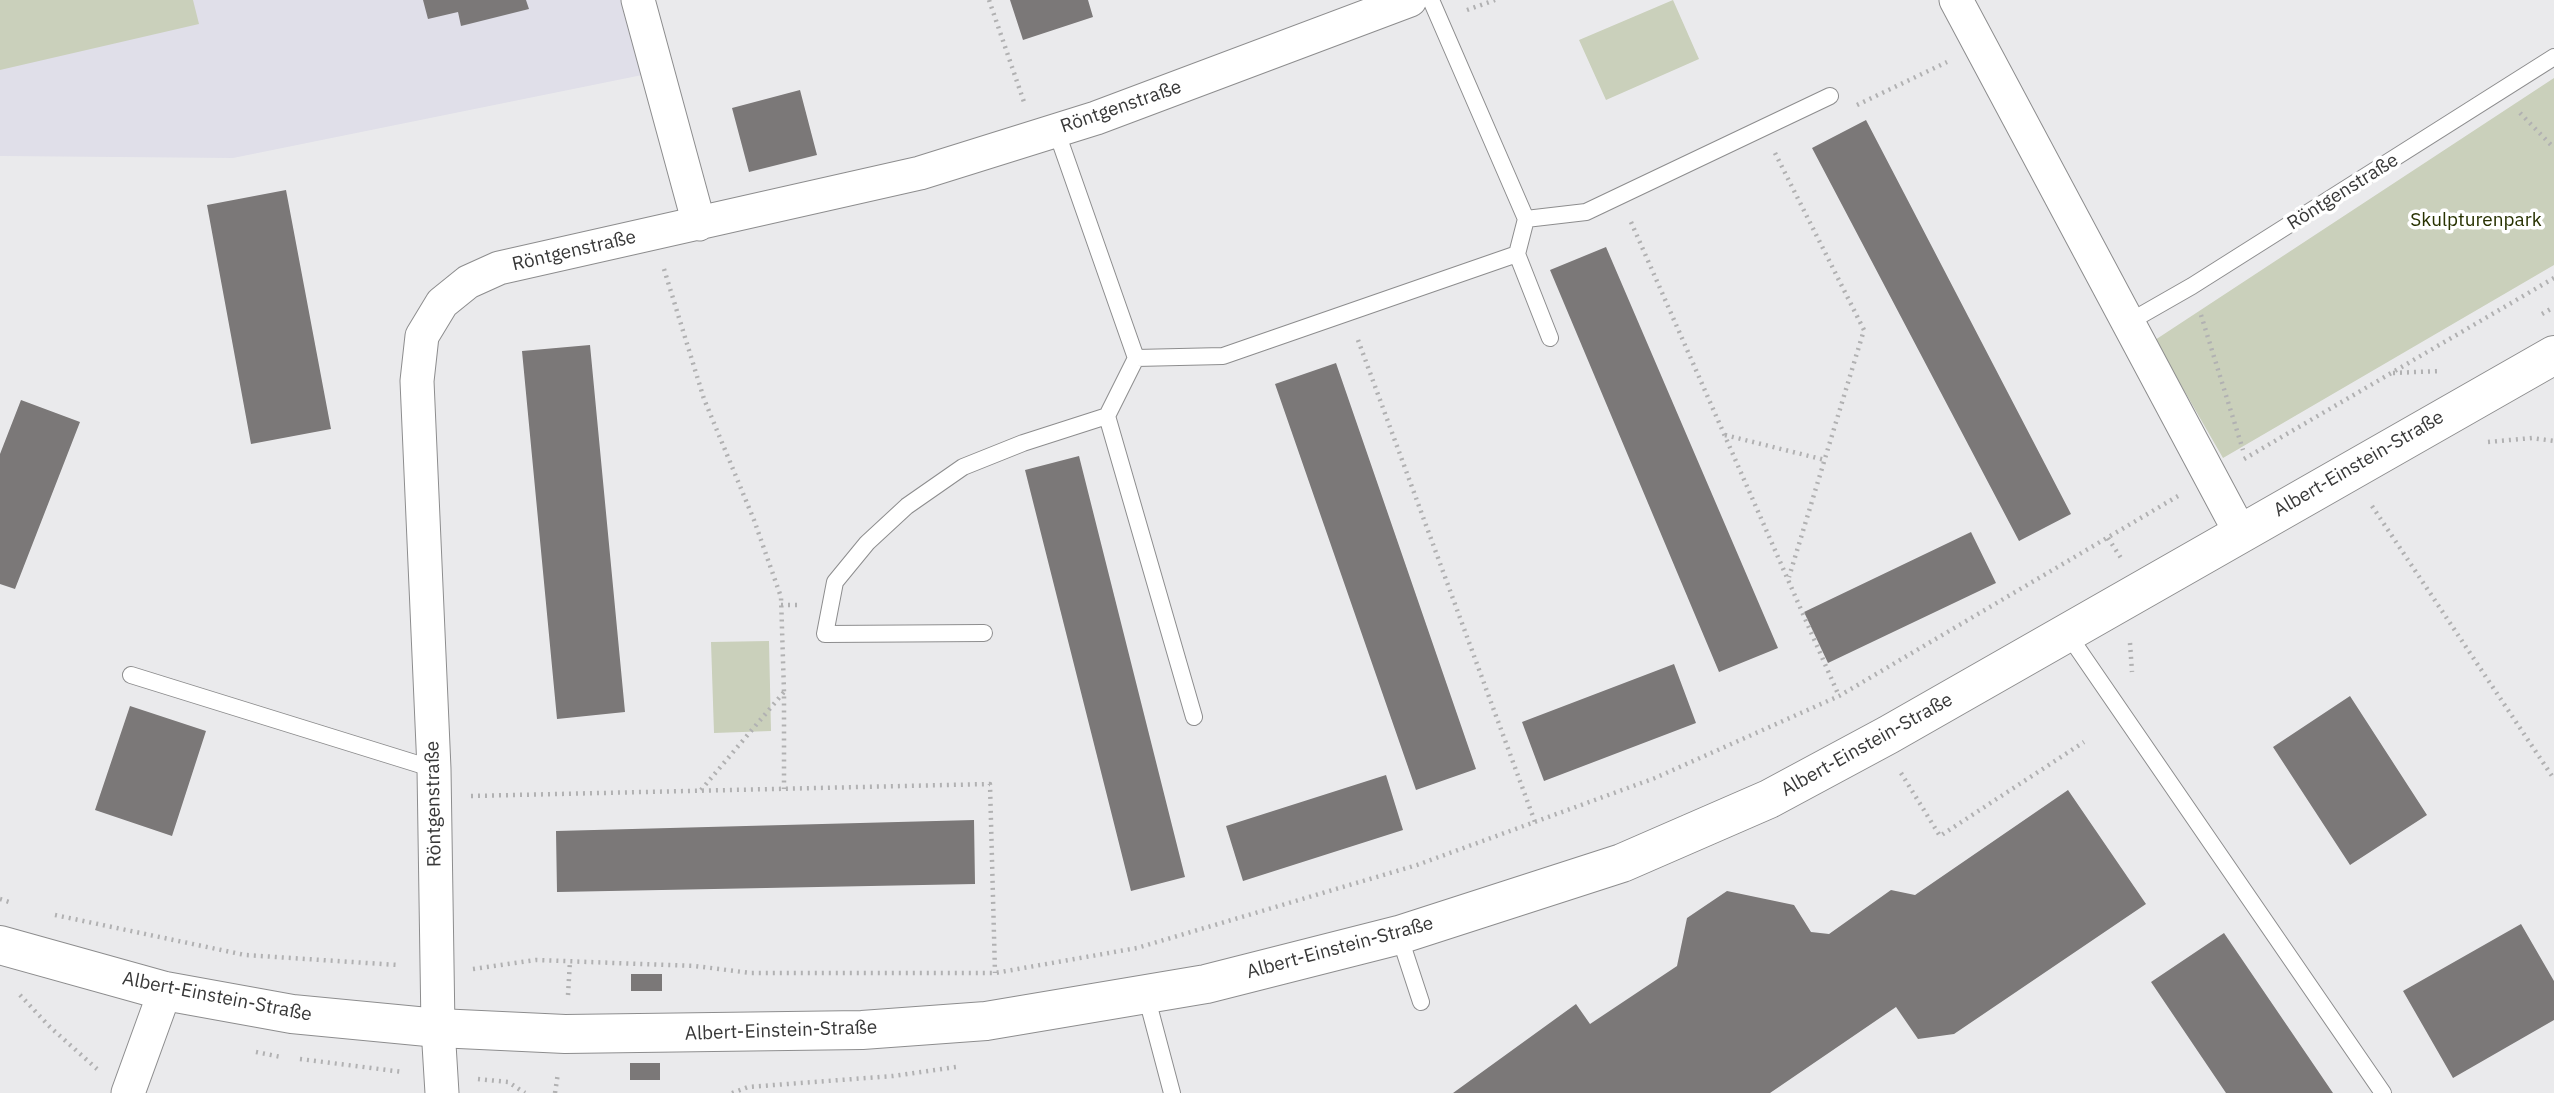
<!DOCTYPE html>
<html>
<head>
<meta charset="utf-8">
<style>
  body { margin:0 }
  canvas { display:block; background:#eaeaec }
</style>
</head>
<body>
<canvas width="2554" height="1093"></canvas>
<script>
const g = document.querySelector('canvas').getContext('2d');
g.lineJoin = 'round';
function paint(path, color) {
  g.fillStyle = color;
  g.fill(path, 'evenodd');
}
function toPath(rows) {
  const path = new Path2D();
  for (const r of rows) {
    path.moveTo(r[0], r[1]);
    for (let i = 2; i < r.length; i += 2) path.lineTo(r[i], r[i + 1]);
  }
  return path;
}
function trace(path, color, width, dash) {
  g.strokeStyle = color;
  g.lineWidth = width;
  g.lineCap = dash ? 'butt' : 'round';
  g.setLineDash(dash || []);
  g.stroke(path);
}
function drawText(font, color, halo, rows, align = 'center') {
  g.font = font + ' "IBM Plex Sans",sans-serif';
  g.lineWidth = 7;
  g.setLineDash([]);
  g.textBaseline = 'middle';
  g.strokeStyle = halo;
  g.fillStyle = color;
  for (const [text, x, y, turn = 0] of rows) {
    g.save();
    g.translate(x, y);
    g.rotate((+turn || 0) * Math.PI / 180);
    g.textAlign = isNaN(turn) ? turn : align;
    if (halo) g.strokeText(text, 0, 0);
    g.fillText(text, 0, 0);
    g.restore();
  }
}
const built = toPath([
  [0,0,637,0,657,72,233,158,0,156]
]);
const green = toPath([
  [0,0,193,0,199,24,0,70],
  [1673,0,1699,59,1606,100,1579,40],
  [2554,78,2554,265,2223,458,2155,340],
  [769,641,771,731,714,733,711,642]
]);
const building = toPath([
  [423,0,526,0,529,9,461,26,458,12,428,19],
  [1010,0,1088,0,1093,17,1023,40],
  [800,90,817,155,749,172,732,108],
  [1866,120,2071,514,2019,541,1812,148],
  [286,190,331,429,251,444,207,205],
  [1606,247,1778,648,1719,672,1550,270],
  [590,345,625,712,557,719,522,351],
  [1336,363,1476,769,1416,790,1275,384],
  [21,400,80,422,15,589,0,584,0,454],
  [1079,456,1185,877,1131,891,1025,470],
  [1971,532,1996,583,1828,663,1804,612],
  [1674,664,1696,723,1544,781,1522,722],
  [2350,696,2427,815,2350,865,2273,747],
  [130,706,206,731,172,836,95,810],
  [1386,775,1403,830,1243,881,1226,826],
  [2068,790,2146,904,1954,1034,1918,1039,1896,1007,1770,1093,1453,1093,1576,1004,1590,1024,1677,966,1687,918,1727,891,1794,905,1811,932,1829,934,1891,890,1915,895],
  [974,820,975,884,557,892,556,831],
  [2521,924,2554,981,2554,1020,2453,1078,2403,991],
  [2224,933,2333,1093,2226,1093,2151,982],
  [631,974,662,974,662,991,631,991],
  [630,1063,660,1063,660,1080,630,1080]
]);
const path = toPath([
  [989,0,1024,102],
  [1467,10,1495,0],
  [1857,105,1947,62],
  [2520,113,2554,148],
  [1775,153,1864,330,1789,577],
  [1631,222,1839,696],
  [664,269,704,399,754,520,781,597,784,692],
  [2542,314,2554,307],
  [2201,315,2243,450],
  [1358,340,1535,822],
  [2393,373,2440,371],
  [1725,435,1825,460],
  [2488,442,2532,438,2554,441],
  [2244,459,2554,278],
  [2372,506,2554,779],
  [2108,538,2121,558],
  [781,605,801,605],
  [2130,643,2132,672],
  [1901,773,1940,836,2084,742],
  [701,790,784,692,784,789],
  [471,796,990,784,995,973],
  [0,899,12,903],
  [55,915,245,955,398,965],
  [473,969,536,960,695,966,751,973,995,973,1137,948,1417,865,1655,778,1839,696,2178,496],
  [20,995,50,1027,97,1069],
  [568,995,570,961],
  [256,1052,281,1057],
  [300,1059,403,1072],
  [478,1079,508,1082,525,1093],
  [555,1093,558,1073],
  [732,1093,748,1087,893,1076,956,1067]
]);
const service = toPath([
  [1431,0,1526,219,1517,254],
  [1526,219,1586,212,1830,96],
  [2129,322,2192,286,2554,57],
  [1136,358,1223,356,1517,254,1550,338],
  [1107,416,1194,717],
  [984,633,825,634,835,582,867,543,907,506,963,467,1023,443,1107,416,1136,358,1056,130],
  [2067,633,2383,1093],
  [131,675,434,769],
  [1399,935,1421,1002],
  [1146,995,1172,1093]
]);
const minor = toPath([
  [638,0,699,224],
  [1956,0,2240,532],
  [128,1093,165,991],
  [442,1093,438,1028,434,769,417,381,422,336,442,303,468,282,499,268,920,173,1096,118,1410,0]
]);
const tertiary = toPath([
  [0,945,165,991,292,1014,438,1028,565,1034,862,1030,986,1021,1206,984,1399,935,1622,863,1769,799,1888,735,2554,355]
]);
const streetNames = [
  ["Röntgenstraße",1121,107,-19],
  ["Röntgenstraße",2343,192,-32],
  ["Röntgenstraße",574,251,-13],
  ["Albert-Einstein-Straße",2359,464,-30],
  ["Albert-Einstein-Straße",1867,745,-29],
  ["Röntgenstraße",434,804,-91],
  ["Albert-Einstein-Straße",1340,948,-15],
  ["Albert-Einstein-Straße",217,997,11],
  ["Albert-Einstein-Straße",781,1031,-2]
];
const parkNames = [
  ["Skulpturenpark",2476,221]
];
paint(built, '#e0dfe9');
paint(green, '#cad0bb');
paint(building, '#7b7878');
trace(service, '#8d8d8e', 18);
trace(minor, '#8d8d8e', 35);
trace(tertiary, '#8d8d8e', 40);
trace(path, '#b1b1b2', 4.5, [2, 5]);
trace(service, '#fff', 16);
trace(minor, '#fff', 33);
trace(tertiary, '#fff', 38);
drawText('19px', '#383838', '#fff', streetNames);
drawText('19px', '#283200', '#fff', parkNames);
</script>
</body>
</html>
